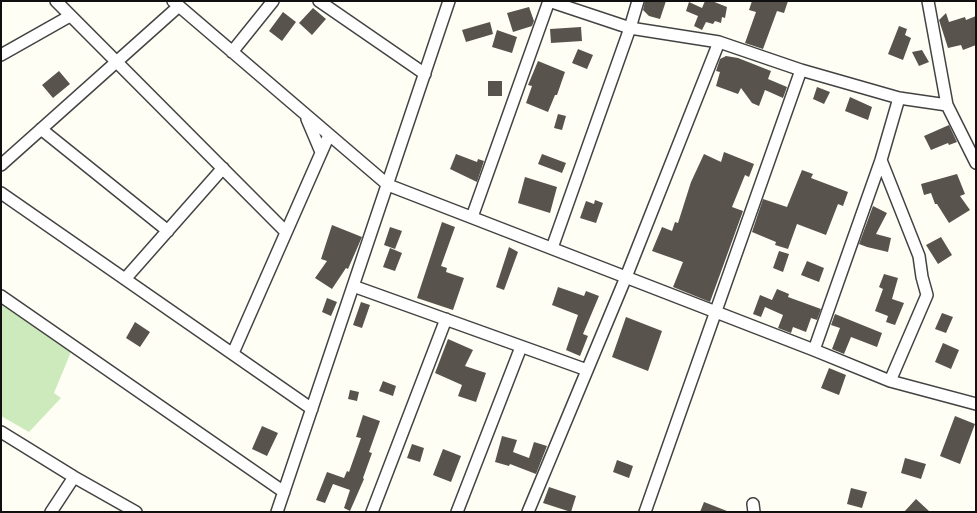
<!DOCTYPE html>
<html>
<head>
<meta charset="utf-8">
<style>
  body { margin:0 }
  #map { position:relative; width:977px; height:513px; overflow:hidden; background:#fffef4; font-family:"Times New Roman",serif }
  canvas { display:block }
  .frame { position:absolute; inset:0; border:2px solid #101010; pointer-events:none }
</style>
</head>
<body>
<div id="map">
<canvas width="977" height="513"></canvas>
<div class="frame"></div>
</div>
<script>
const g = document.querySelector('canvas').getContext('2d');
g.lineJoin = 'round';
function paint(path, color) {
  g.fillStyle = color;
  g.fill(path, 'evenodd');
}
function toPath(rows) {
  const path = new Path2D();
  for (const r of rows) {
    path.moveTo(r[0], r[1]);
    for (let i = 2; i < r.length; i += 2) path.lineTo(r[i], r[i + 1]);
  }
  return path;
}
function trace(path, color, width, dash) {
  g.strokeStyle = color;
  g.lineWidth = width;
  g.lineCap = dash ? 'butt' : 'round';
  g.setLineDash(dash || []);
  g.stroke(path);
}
const green = toPath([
  [1,304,73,347,54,393,61,398,29,432,1,416]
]);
const building = toPath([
  [645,1,666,1,660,19,649,16,643,10],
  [705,1,712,1,727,7,725,18,722,17,721,23,715,21,713,24,706,22,702,30,694,26,698,16,686,11,689,2,702,8],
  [752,1,788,1,784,13,777,11,763,49,745,43,756,12,749,10],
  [529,7,534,21,532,26,513,32,507,13],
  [313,8,326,19,312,35,299,23],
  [283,12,296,22,282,41,269,31],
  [946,13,949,22,965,17,966,20,976,16,976,45,963,50,961,45,948,48,939,20],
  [490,22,493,34,466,42,462,30],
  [899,26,907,29,905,35,911,38,903,60,888,54],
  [581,27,582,41,551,43,550,29],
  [497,30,517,37,512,53,492,47],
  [578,49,593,55,587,69,572,63],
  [922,50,929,62,919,66,912,52],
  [726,56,738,58,771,71,768,79,787,87,783,98,765,90,759,106,752,103,741,88,738,94,716,86,720,72,716,71,720,59],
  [538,61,565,72,557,95,555,95,548,112,526,103,532,86,528,85],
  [59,71,70,84,53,98,42,85],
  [488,81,502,81,502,96,488,96],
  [817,87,830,92,824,104,813,99],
  [850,97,872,107,868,120,845,111],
  [558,114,566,116,562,130,554,128],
  [949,125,957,142,949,145,948,143,931,150,924,136],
  [724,152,754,164,749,177,745,175,732,207,743,211,710,302,673,287,683,262,652,251,662,227,672,231,675,222,678,223,691,182,704,154,721,162],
  [456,154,477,162,478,159,484,161,477,182,450,169],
  [542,154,566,163,562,173,538,164],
  [802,170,813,174,811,178,848,192,843,206,838,204,826,235,797,224,788,249,775,245,776,242,752,232,763,199,787,207],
  [957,174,965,194,960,196,970,210,949,223,937,204,935,204,931,193,924,195,921,184],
  [525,177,557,187,550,213,518,203],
  [595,200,603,203,596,223,580,218,586,201,594,204],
  [873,206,887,213,876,234,891,238,888,252,867,247,859,244],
  [442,222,455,227,441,266,447,268,446,272,464,278,453,310,417,298],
  [332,225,362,237,348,269,346,268,332,289,315,278,327,261,321,259],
  [390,227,402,231,395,249,384,245],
  [941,237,952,255,938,264,926,245],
  [509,247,518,252,504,290,496,287],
  [390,248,402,253,395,271,383,267],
  [779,251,789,254,783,272,773,268],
  [807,261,824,268,819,282,801,275],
  [884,274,898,278,892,299,904,303,895,325,886,322,888,316,875,311,883,289,879,287],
  [558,287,584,296,586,291,599,296,583,334,588,336,580,356,566,350,578,315,552,305],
  [777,289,789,294,788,297,821,309,817,320,811,318,806,332,793,327,791,333,778,328,783,315,765,307,761,317,753,314,760,295,772,300],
  [327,298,337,302,331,316,322,312],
  [361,302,370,305,362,328,353,325],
  [942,313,953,317,946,333,935,329],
  [835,314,882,333,877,347,851,337,844,354,832,349,840,328,831,325],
  [626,317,662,331,648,371,612,357],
  [135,322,150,332,140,347,126,338],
  [448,339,473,350,465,366,486,373,476,402,458,396,462,385,435,373],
  [943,343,959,350,951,369,935,362],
  [829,368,846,375,839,395,821,388],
  [383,381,396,386,393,396,379,391],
  [350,390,359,392,357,401,348,399],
  [363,415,380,421,369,452,372,453,363,478,364,479,350,511,344,508,350,490,333,484,325,503,316,500,327,472,344,478,347,471,349,472,361,438,356,437],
  [955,416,975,424,960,464,940,456],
  [262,426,278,433,267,456,252,449],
  [502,436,517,440,513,452,529,458,534,442,547,446,536,474,510,464,509,466,495,462],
  [412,444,424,448,420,462,407,458],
  [443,449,461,456,451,482,433,475],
  [905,458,926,464,921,479,901,473],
  [617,460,633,466,629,478,613,472],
  [549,487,576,496,571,512,543,503],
  [851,488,867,492,862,508,847,504],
  [916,499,930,512,904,512],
  [704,502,727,511,727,512,700,512]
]);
const minor = toPath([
  [56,1,286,232],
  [173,1,388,185,814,350,890,381,976,404],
  [319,1,425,74],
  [549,1,630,28,719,42,801,70,899,98,947,105],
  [928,1,947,105,976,163],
  [232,52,273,1],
  [1,55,70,16],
  [307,119,321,152],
  [41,129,168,231],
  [881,160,919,256,922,277,927,295,890,381],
  [1,165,179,6],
  [1,193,312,409],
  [472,217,549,1],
  [552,248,630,28,638,1],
  [125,279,223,168],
  [353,286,587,370],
  [1,296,284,492],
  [814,350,881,160,899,98],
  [233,353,329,135],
  [1,432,74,477,136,512],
  [753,504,754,512],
  [51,512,74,477],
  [277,512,449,1],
  [372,512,446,319],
  [457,512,521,347],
  [528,512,626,277,719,42],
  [645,512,801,70]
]);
paint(green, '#cdeabd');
paint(building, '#59534d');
trace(minor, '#434343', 14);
trace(minor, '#fff', 11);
</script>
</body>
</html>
